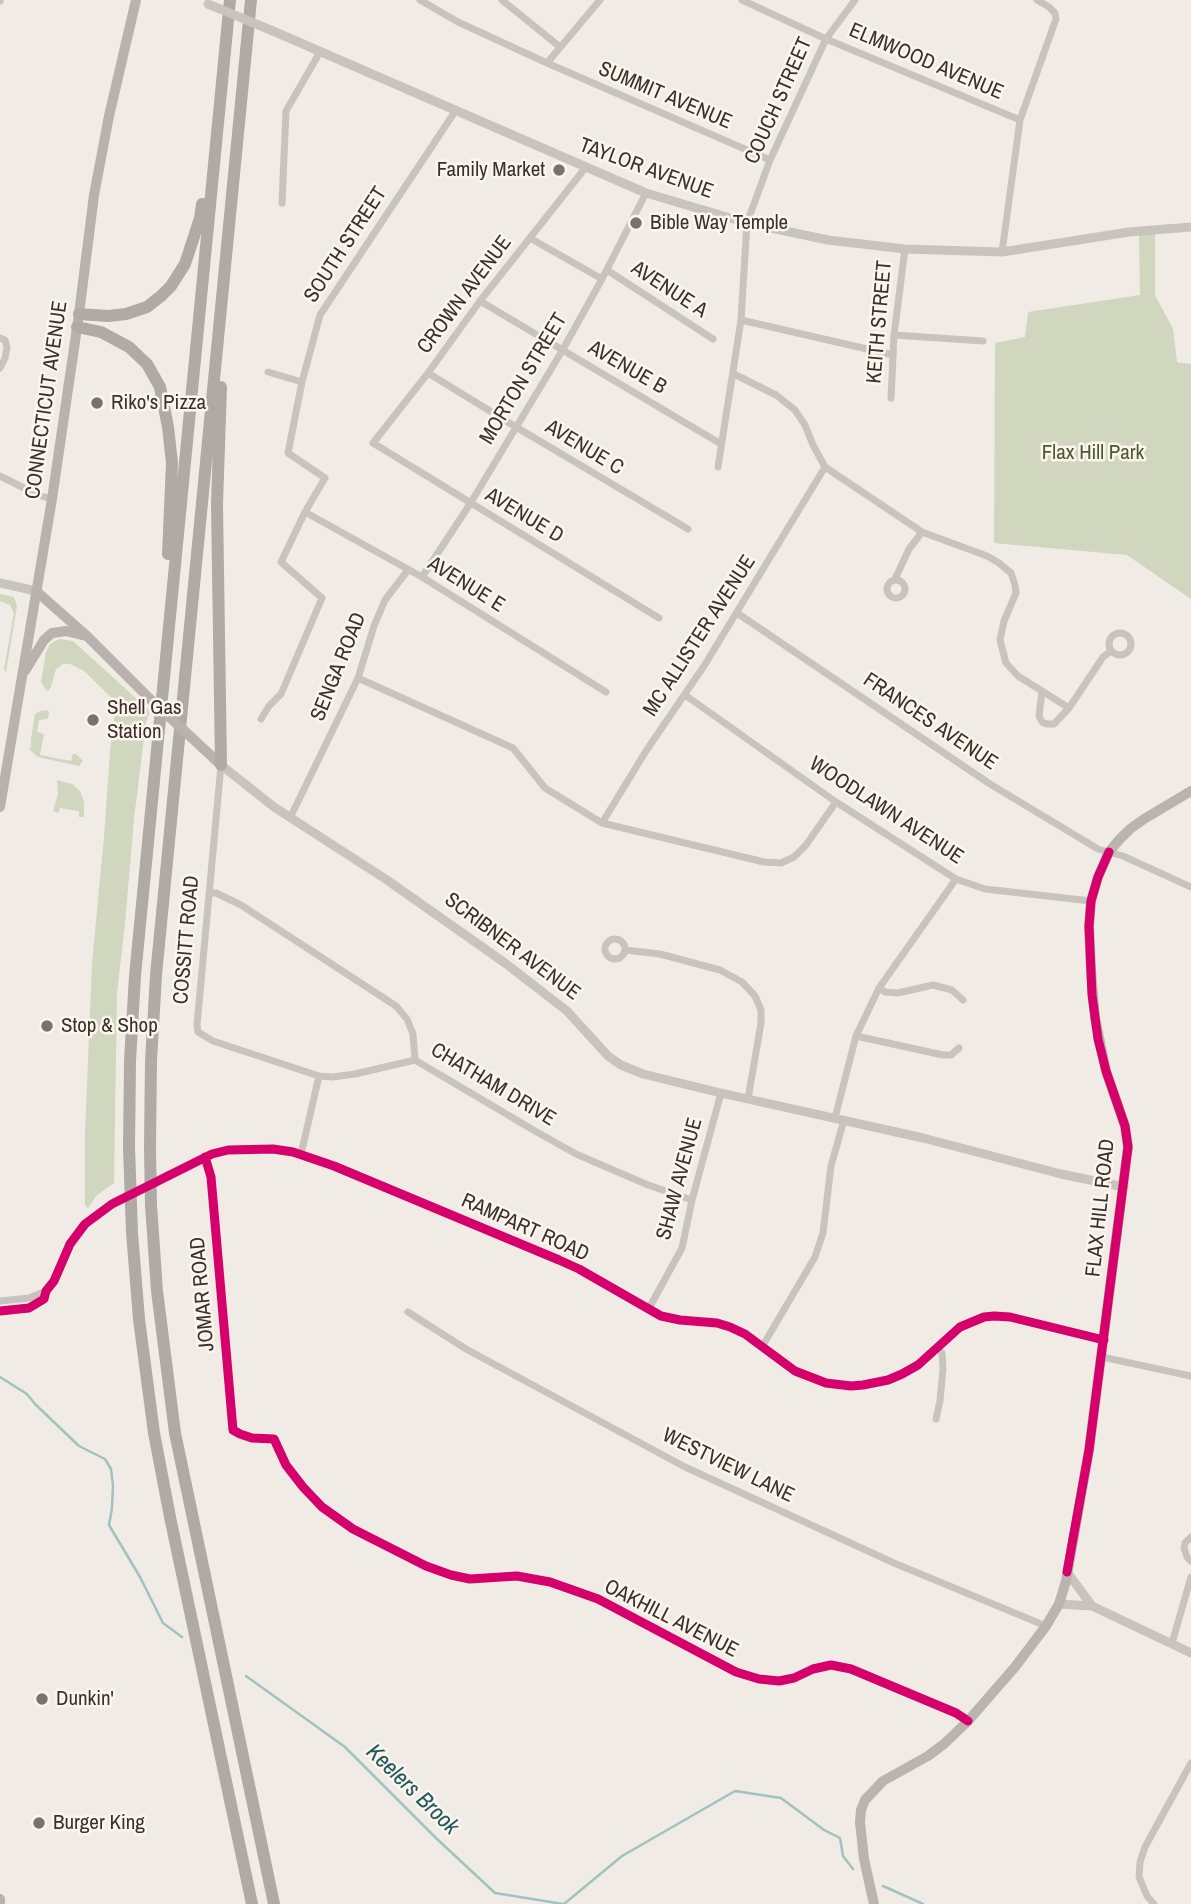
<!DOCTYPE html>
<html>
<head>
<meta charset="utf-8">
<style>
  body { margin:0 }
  canvas { display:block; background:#f0ebe5 }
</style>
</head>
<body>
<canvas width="1191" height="1904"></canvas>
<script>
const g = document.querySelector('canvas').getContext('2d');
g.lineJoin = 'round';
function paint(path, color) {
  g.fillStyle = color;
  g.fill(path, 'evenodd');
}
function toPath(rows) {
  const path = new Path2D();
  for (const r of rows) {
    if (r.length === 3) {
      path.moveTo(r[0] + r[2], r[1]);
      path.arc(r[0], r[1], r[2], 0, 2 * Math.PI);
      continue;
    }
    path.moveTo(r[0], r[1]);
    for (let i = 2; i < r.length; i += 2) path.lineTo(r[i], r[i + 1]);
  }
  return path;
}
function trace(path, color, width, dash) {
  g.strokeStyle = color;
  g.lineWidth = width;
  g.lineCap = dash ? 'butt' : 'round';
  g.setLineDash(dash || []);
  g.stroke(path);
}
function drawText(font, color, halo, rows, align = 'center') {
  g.font = font + ' "Archivo Narrow",sans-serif';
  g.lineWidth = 5;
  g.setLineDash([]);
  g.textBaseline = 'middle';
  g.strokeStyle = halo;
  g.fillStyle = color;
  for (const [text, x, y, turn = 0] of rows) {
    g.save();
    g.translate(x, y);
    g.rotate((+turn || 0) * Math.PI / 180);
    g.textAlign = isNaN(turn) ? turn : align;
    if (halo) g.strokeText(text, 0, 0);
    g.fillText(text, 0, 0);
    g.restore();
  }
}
const green = toPath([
  [1155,232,1155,295,1173,329,1177,362,1191,364,1191,599,1127,555,994,543,995,343,1025,337,1028,312,1140,295,1139,234],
  [0,594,14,597,17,606,6,672,4,669,14,613,10,605,0,601],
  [59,639,73,641,150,711,146,722,134,819,125,924,117,993,114,1183,97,1195,88,1208,85,1205,85,1133,92,963,104,837,110,751,116,702,84,671,70,664,63,664,56,669,51,687,48,691,46,690,41,682,46,652,50,644],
  [47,710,49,712,48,719,39,720,37,732,44,734,40,755,71,761,73,754,76,754,83,761,79,766,38,757,29,749,31,747,31,739,35,714,40,711],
  [57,780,72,784,80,791,84,802,84,817,79,817,79,811,60,808,58,813,53,811,58,794]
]);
const stream = toPath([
  [0,1377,27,1394,35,1404,79,1446,105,1459,111,1469,113,1485,112,1508,109,1525,140,1577,163,1623,182,1637],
  [246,1676,345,1747,437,1839,495,1893,563,1904],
  [883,1886,923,1904],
  [564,1904,622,1856,735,1791,781,1798,824,1830,840,1838,843,1856,853,1869]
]);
const minor = toPath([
  [420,0,458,22,547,63,770,160],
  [502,0,560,47],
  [742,0,826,39,1020,120],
  [0,1,0,0],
  [547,63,600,0],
  [586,167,480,301,428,373,373,443,659,618],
  [282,203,286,111,320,52],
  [530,238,602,279],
  [1002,252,1020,120,1056,19,1055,13,1049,7,1037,0],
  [607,270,713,339],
  [480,301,721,444],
  [741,320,893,355],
  [894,335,983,341],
  [0,338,5,340,7,347,5,358,0,368],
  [268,372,302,382],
  [428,373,516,427,688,529],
  [734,374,776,395,795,410,805,425,813,445,825,467,922,532,987,556,999,563,1011,573,1015,585,1016,593,1004,621,1000,640,1006,663,1018,676,1069,708],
  [891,398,894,335,905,249],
  [718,467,741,320,747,223,770,160,826,39,855,0],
  [0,476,38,495,52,499],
  [305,512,422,577,606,692],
  [422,577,470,504,562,351,602,279,646,193],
  [895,579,909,549,922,532],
  [896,589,9],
  [737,613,990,784,1098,849,1123,856,1191,887],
  [1120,644,11],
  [358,678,513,748,545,788,602,823,764,862,781,863,794,857,806,845,836,802],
  [1042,691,1039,716,1042,722,1047,724,1054,724,1069,708,1103,657,1111,651],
  [685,695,836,802,956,879,985,889,1091,901],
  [261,719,269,706,281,694,322,598,281,562,305,512,325,478,288,453,302,382,320,315,456,110],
  [221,765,197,1025,198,1032,213,1041,319,1076,332,1077,355,1074,415,1060],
  [290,818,358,678,374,626,385,600,408,570],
  [602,823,646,751,704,666,825,467],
  [209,893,216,893,241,905,396,1006,407,1019,413,1034,415,1060],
  [615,949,10],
  [625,950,660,954,720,970,742,982,755,996,761,1010,761,1023,748,1099],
  [879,988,885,992,898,993,933,985,952,990,963,1000],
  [856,1036,943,1055,951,1055,959,1048],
  [415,1060,535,1131,576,1154,648,1185,692,1200],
  [835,1118,856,1036,879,988,956,879],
  [301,1154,319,1076],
  [205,1157,211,1177,233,1430,240,1434,252,1438,274,1439,286,1465,303,1487,322,1507,353,1529,426,1566,451,1575,470,1579,517,1576,550,1582,598,1599,736,1672,759,1679,779,1681,794,1678,813,1669,831,1665,851,1669,956,1713,968,1721],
  [167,1175,212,1154,228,1150,273,1149,293,1152,334,1166,559,1260,579,1269,661,1316,680,1320,717,1323,730,1327,745,1334,795,1371,826,1383,851,1386,863,1385,888,1380,902,1374,918,1365,960,1327,984,1317,994,1316,1010,1317,1104,1340],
  [0,1301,29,1298,46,1291],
  [648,1310,682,1248,692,1200,721,1093],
  [0,1311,29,1308,44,1299,46,1291,54,1281,70,1244,85,1224,112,1204],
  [408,1312,466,1349,685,1467,894,1563,1046,1626],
  [762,1347,815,1257,823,1233,831,1166,844,1120],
  [1102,1357,1191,1376],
  [936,1419,940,1401,943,1369,942,1353,937,1348],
  [1191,1537,1185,1543,1184,1548,1187,1557,1191,1561],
  [1172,1643,1191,1577],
  [1154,1904,1147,1896,1139,1877,1140,1862,1145,1847,1191,1763]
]);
const tertiary = toPath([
  [273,31,646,193,747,223,828,240,905,249,1002,252,1129,232,1191,227],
  [0,583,36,591],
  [221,765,274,807,387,880,505,963,567,1011,608,1056,621,1065,643,1074,721,1093,923,1138,1061,1174,1124,1187],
  [1067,1572,1092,1606],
  [1059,1604,1092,1606,1191,1653]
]);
const secondary = toPath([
  [874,1904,864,1859,860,1822,861,1810,865,1800,883,1781,928,1756,944,1744,968,1721,1015,1667,1046,1626,1059,1604,1066,1581,1089,1450,1128,1147,1125,1126,1106,1071,1095,1018,1091,971,1089,926,1091,901,1098,877,1109,852,1119,840,1130,829,1144,819,1191,791]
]);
const primary = toPath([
  [36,591,87,636,150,699],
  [25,671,44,640,52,633,66,631,86,636],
  [191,737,221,765],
  [0,807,52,499,79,314,94,195,109,116,136,0],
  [0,1899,0,1904]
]);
const motorway = toPath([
  [230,0,135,976,130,1061,129,1147,132,1233,139,1319,154,1433,170,1517,252,1904],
  [251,0,156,975,151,1061,150,1147,151,1205,157,1291,175,1433,274,1904],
  [79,314,108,316,126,314,147,307,161,296,171,286,185,264,200,218,202,204],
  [77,327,101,332,129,347,147,364,160,387,168,427,172,463,168,554],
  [221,765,217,504,221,387]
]);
const minorBridge = toPath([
  [112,1204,167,1175]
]);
const tertiaryBridge = toPath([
  [208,4,273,31]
]);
const primaryBridge = toPath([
  [150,699,191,737]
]);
const cycleway = toPath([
  [205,1157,211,1177,233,1430,240,1434,252,1438,274,1439,286,1465,303,1487,322,1507,353,1529,426,1566,451,1575,470,1579,517,1576,550,1582,598,1599,736,1672,759,1679,779,1681,794,1678,813,1669,831,1665,851,1669,956,1713,968,1721],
  [0,1311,29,1308,44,1299,46,1291,54,1281,70,1244,85,1224,112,1204,212,1154,228,1150,273,1149,293,1152,334,1166,559,1260,579,1269,661,1316,680,1320,717,1323,730,1327,745,1334,795,1371,826,1383,851,1386,863,1385,888,1380,902,1374,918,1365,960,1327,984,1317,994,1316,1010,1317,1104,1340],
  [1067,1572,1089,1450,1128,1147,1125,1126,1106,1071,1098,1039,1092,995,1089,926,1091,901,1098,877,1109,852]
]);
const markers = [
  [559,170,7,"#7a716c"],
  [636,223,7,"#7a716c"],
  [97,403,7,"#7a716c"],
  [93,720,7,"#7a716c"],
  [47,1026,7,"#7a716c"],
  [42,1699,7,"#7a716c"],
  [39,1823,7,"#7a716c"]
];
const streetNames = [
  ["ELMWOOD AVENUE",926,62,23],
  ["SUMMIT AVENUE",665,96,23],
  ["COUCH STREET",779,101,-66],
  ["TAYLOR AVENUE",646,169,20],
  ["SOUTH STREET",346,245,-57],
  ["AVENUE A",669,290,33],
  ["CROWN AVENUE",465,295,-53],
  ["KEITH STREET",880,322,-85],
  ["AVENUE B",627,368,30],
  ["MORTON STREET",524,379,-59],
  ["CONNECTICUT AVENUE",47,400,-82],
  ["AVENUE C",584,448,31],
  ["AVENUE D",524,516,31],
  ["AVENUE E",466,585,32],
  ["MC ALLISTER AVENUE",700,636,-57],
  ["SENGA ROAD",339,667,-68],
  ["FRANCES AVENUE",930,722,34],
  ["WOODLAWN AVENUE",886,811,33],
  ["COSSITT ROAD",187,940,-85],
  ["SCRIBNER AVENUE",512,947,37],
  ["CHATHAM DRIVE",493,1085,31],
  ["SHAW AVENUE",680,1179,-75],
  ["FLAX HILL ROAD",1101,1208,-84],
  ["RAMPART ROAD",525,1228,24],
  ["JOMAR ROAD",203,1294,-95],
  ["WESTVIEW LANE",728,1466,26],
  ["OAKHILL AVENUE",671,1619,27]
];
const poiNames = [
  ["Family Market",545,170,"right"],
  ["Bible Way Temple",650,223],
  ["Riko's Pizza",111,403],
  ["Shell Gas",107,708],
  ["Station",107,732],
  ["Stop & Shop",61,1026],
  ["Dunkin'",56,1699],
  ["Burger King",53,1823]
];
const parkNames = [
  ["Flax Hill Park",1093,453]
];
const waterNames = [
  ["Keelers Brook",412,1790,44]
];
paint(green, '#d1d6bf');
trace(stream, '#a1c2c1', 2.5);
trace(minor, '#c9c3be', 7);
trace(tertiary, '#c9c3be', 9);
trace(secondary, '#bab3ae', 10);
trace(primary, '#b8b1ad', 10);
trace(motorway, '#afaaa4', 12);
trace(minorBridge, '#c9c3be', 7);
trace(tertiaryBridge, '#c9c3be', 9);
trace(primaryBridge, '#b8b1ad', 10);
trace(cycleway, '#d6006c', 9);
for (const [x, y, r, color] of markers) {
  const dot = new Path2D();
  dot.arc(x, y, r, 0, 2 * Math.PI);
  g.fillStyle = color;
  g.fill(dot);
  trace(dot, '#fbf5ee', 2.5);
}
drawText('21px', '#3b302b', '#fbf5ee', streetNames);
drawText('21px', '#3b302b', '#fbf5ee', poiNames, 'left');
drawText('21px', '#4a5a2e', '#fbf5ee', parkNames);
drawText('italic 23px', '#1f5a5e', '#fbf5ee', waterNames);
</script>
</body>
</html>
